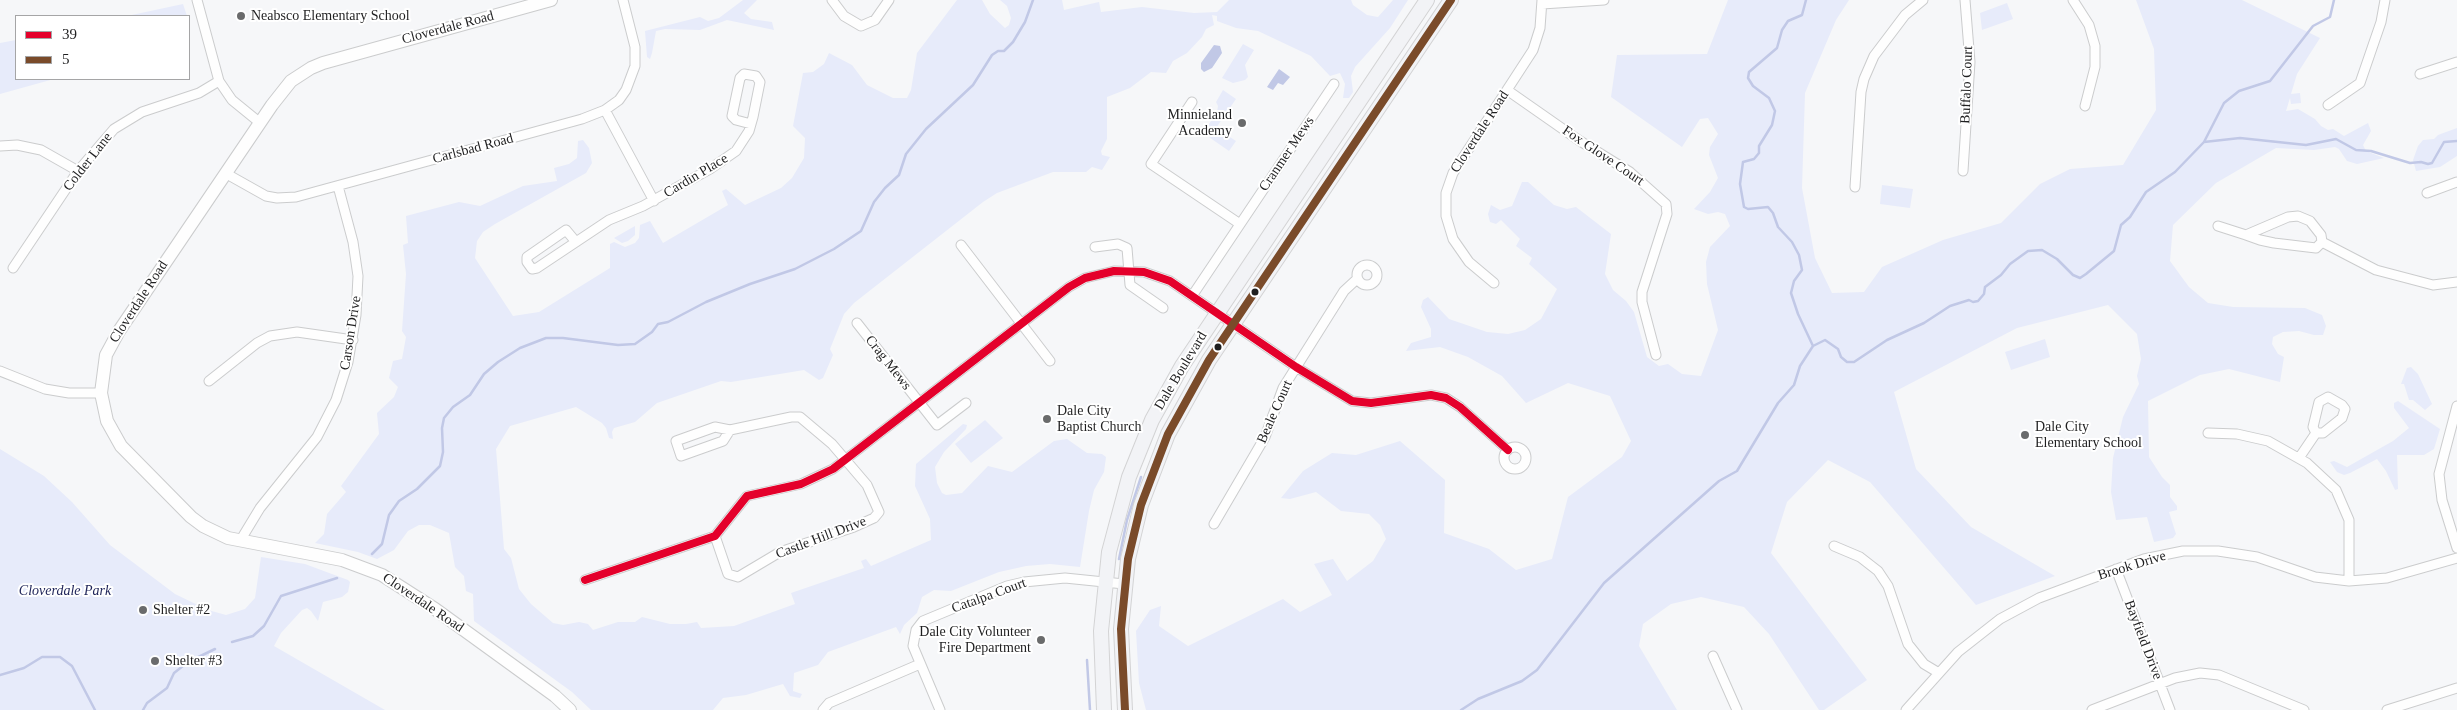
<!DOCTYPE html>
<html>
<head>
<meta charset="utf-8">
<style>
  body { margin:0 }
  #map { position:relative; width:2457px; height:710px; overflow:hidden; background:#f6f7f9; font-family:Georgia,serif }
  canvas { display:block }
  .legend { position:absolute; left:15px; top:15px; width:175px; height:65px; box-sizing:border-box; background:#fff; border:1px solid #a5a5a6; margin:0; padding:6px 9px; list-style:none; font-size:15px; color:#1f1f20 }
  .legend li { display:flex; align-items:center; gap:10px; height:25px }
  .legend b { width:25px; border:1px solid #a5a5a6 }
</style>
</head>
<body>
<div id="map">
<canvas width="2457" height="710"></canvas>
<ul class="legend">
<li><b style="height:6px;background:#e4002b"></b>39</li>
<li><b style="height:6px;background:#7a4b2a"></b>5</li>
</ul>
</div>
<script>
const g = document.querySelector('canvas').getContext('2d');
g.lineJoin = 'round';
function paint(path, color) {
  g.fillStyle = color;
  g.fill(path, 'evenodd');
}
function toPath(rows) {
  const path = new Path2D();
  for (const r of rows) {
    if (r.length === 3) {
      path.moveTo(r[0] + r[2], r[1]);
      path.arc(r[0], r[1], r[2], 0, 2 * Math.PI);
      continue;
    }
    path.moveTo(r[0], r[1]);
    for (let i = 2; i < r.length; i += 2) path.lineTo(r[i], r[i + 1]);
  }
  return path;
}
function trace(path, color, width, dash) {
  g.strokeStyle = color;
  g.lineWidth = width;
  g.lineCap = dash ? 'butt' : 'round';
  g.setLineDash(dash || []);
  g.stroke(path);
}
function drawText(font, color, halo, rows, align = 'center') {
  g.font = font + ' Georgia,serif';
  g.lineWidth = 4;
  g.setLineDash([]);
  g.textBaseline = 'middle';
  g.strokeStyle = halo;
  g.fillStyle = color;
  for (const [text, x, y, turn = 0] of rows) {
    g.save();
    g.translate(x, y);
    g.rotate((+turn || 0) * Math.PI / 180);
    g.textAlign = isNaN(turn) ? turn : align;
    if (halo) g.strokeText(text, 0, 0);
    g.fillText(text, 0, 0);
    g.restore();
  }
}
const green = toPath([
  [743,0,757,0,744,13,751,19,772,22,774,30,727,20,700,30,665,29,656,31,652,53,650,59,647,57,645,31,700,17,708,21,719,18],
  [957,0,982,0,990,14,1005,28,1009,25,1011,18,1007,6,1000,0,1062,0,1064,10,1099,2,1101,12,1142,7,1194,13,1217,12,1229,0,1351,0,1353,5,1367,15,1378,17,1393,0,1408,0,1390,28,1355,67,1351,76,1353,92,1349,98,1343,98,1345,84,1340,73,1330,76,1311,56,1258,31,1236,28,1217,21,1217,16,1212,15,1214,25,1206,29,1202,37,1187,53,1173,61,1166,73,1151,72,1130,88,1107,97,1107,139,1101,151,1102,155,1110,157,1102,170,1092,167,1086,172,1053,172,997,193,983,202,854,303,844,314,830,349,833,355,823,378,819,380,804,370,731,382,721,381,657,403,635,422,614,428,612,432,613,439,609,438,606,428,602,423,576,407,510,426,496,449,504,549,511,558,519,589,531,604,553,623,563,625,579,622,588,624,593,630,618,622,635,622,642,617,670,624,686,624,697,622,701,628,734,626,795,604,791,593,864,568,861,561,866,559,871,566,931,540,930,519,915,486,916,464,963,424,967,425,966,429,944,452,935,467,937,483,942,493,946,495,962,493,988,466,1012,472,1054,441,1067,439,1087,453,1102,454,1106,457,1104,472,1094,490,1089,511,1080,567,1050,564,1026,566,999,572,951,591,934,590,922,597,917,613,904,625,900,634,896,627,828,652,818,665,794,673,793,691,802,694,800,698,790,696,783,684,746,695,723,698,713,710,591,710,572,692,474,621,473,594,466,591,464,576,455,567,449,533,430,525,419,525,408,531,394,550,377,559,358,552,315,543,324,534,327,514,346,492,341,486,379,434,377,413,394,397,398,387,389,378,393,361,402,359,406,337,402,331,406,274,403,245,408,243,406,216,459,202,480,206,523,186,557,181,554,168,569,164,577,158,578,141,583,140,589,148,592,163,586,173,495,224,483,232,477,241,475,258,513,316,539,312,610,268,610,244,614,242,625,247,635,243,639,238,640,225,650,221,663,243,728,205,722,191,726,189,745,205,781,188,792,178,804,158,805,138,793,126,803,73,813,72,824,64,829,53,852,65,867,85,893,98,907,98,911,90,917,53],
  [1728,0,1849,0,1836,20,1805,93,1802,188,1815,258,1832,293,1864,292,1882,267,1943,240,2001,223,2040,184,2070,169,2123,165,2156,110,2154,49,2136,0,2242,0,2320,38,2297,74,2291,94,2300,93,2301,103,2291,104,2290,98,2286,111,2298,109,2315,119,2321,126,2328,130,2333,129,2344,136,2368,123,2371,131,2363,145,2366,151,2384,158,2357,164,2347,161,2339,149,2335,147,2314,150,2276,148,2216,183,2173,225,2170,261,2189,287,2208,303,2233,307,2305,308,2322,315,2326,326,2323,335,2314,335,2299,331,2283,332,2273,337,2272,344,2278,354,2284,357,2280,382,2229,369,2200,375,2148,401,2149,457,2162,477,2170,485,2170,497,2177,506,2177,510,2169,512,2176,534,2173,538,2154,542,2147,517,2116,520,2111,492,2113,458,2123,417,2139,384,2137,376,2141,359,2137,334,2108,305,2017,328,1894,392,1916,469,1971,527,2055,576,1976,605,1870,482,1828,460,1787,502,1771,553,1867,680,1824,710,1819,710,1769,634,1744,607,1701,597,1671,604,1643,624,1639,646,1677,710,1146,710,1139,683,1136,631,1150,610,1161,606,1159,626,1188,646,1283,599,1300,612,1332,595,1314,564,1333,559,1347,581,1373,561,1386,539,1380,525,1369,514,1341,511,1316,492,1290,499,1281,498,1303,471,1332,453,1356,455,1400,441,1445,480,1444,533,1489,549,1516,570,1552,559,1568,497,1622,457,1631,441,1610,396,1568,383,1526,403,1502,376,1468,357,1440,347,1406,351,1411,343,1431,337,1431,329,1421,307,1423,300,1428,297,1449,319,1487,332,1508,334,1525,330,1541,319,1557,289,1529,264,1532,258,1516,246,1520,239,1501,220,1496,224,1490,222,1488,214,1491,205,1500,210,1512,206,1522,182,1528,182,1554,205,1567,209,1576,207,1611,234,1605,274,1613,290,1626,301,1634,312,1647,357,1659,366,1668,364,1682,374,1701,376,1718,330,1707,284,1706,262,1710,247,1730,226,1725,214,1718,212,1708,214,1694,209,1710,192,1718,178,1709,155,1710,147,1718,134,1708,118,1700,119,1682,147,1611,97,1617,55,1707,54],
  [2007,3,2013,19,1982,30,1980,13],
  [183,4,187,16,127,16],
  [16,40,16,79,54,79,0,94,0,43],
  [1243,44,1254,50,1245,65,1248,77,1245,80,1233,83,1222,78],
  [1223,90,1236,99,1216,128,1236,141,1229,151,1203,133,1217,112,1218,106,1216,102],
  [2457,128,2457,156,2440,167,2416,171,2413,160,2418,146,2423,140,2434,139,2438,135],
  [1882,185,1913,189,1910,208,1880,204],
  [635,226,635,235,628,241,622,243,614,238],
  [2045,339,2050,357,2011,370,2005,352],
  [2411,367,2418,374,2432,404,2425,410,2413,400,2409,400,2404,384,2401,384,2407,368],
  [2398,401,2440,429,2434,449,2424,455,2397,455,2398,489,2395,490,2386,471,2377,459,2350,473,2344,475,2337,472,2330,462,2334,461,2347,467,2393,441,2409,428,2394,408,2394,403],
  [985,420,1003,438,971,463,955,444],
  [0,449,44,476,72,502,110,545,175,594,208,610,226,615,245,609,255,598,261,557,305,564,348,580,350,582,348,592,342,597,323,602,318,621,311,611,307,608,302,610,281,633,274,646,385,710,0,710]
]);
const water = toPath([
  [1214,45,1220,46,1222,53,1212,68,1204,72,1201,69,1201,63],
  [1279,69,1290,77,1283,85,1278,83,1273,90,1267,87]
]);
const stream = toPath([
  [1806,0,1802,15,1788,21,1782,30,1777,48,1749,72,1748,78,1753,86,1769,98,1775,111,1772,125,1759,146,1759,153,1754,159,1743,162,1740,184,1744,207,1748,209,1768,207,1773,213,1778,227,1792,242,1799,255,1802,270,1794,281,1791,293,1798,314,1813,346],
  [2204,142,2240,138,2306,145,2336,139,2356,150,2371,151,2410,163,2421,162,2428,164,2432,163,2444,142,2457,141],
  [372,554,382,544,389,515,399,501,417,489,440,466,443,452,442,428,444,418,453,407,470,395,484,374,498,362,520,348,546,338,563,338,618,345,635,344,652,332,658,324,668,322,706,302,750,284,795,269,834,249,861,231,874,202,885,188,899,175,906,154,926,129,973,85,992,55,998,51,1004,51,1013,42,1025,22,1033,0],
  [1119,559,1127,520,1141,477],
  [232,642,253,636,264,626,281,596,337,578],
  [1087,660,1090,710],
  [0,675,24,668,42,657,60,657,72,666,95,710],
  [143,710,147,703,167,688,174,673,188,662,215,649],
  [1461,710,1478,699,1522,681,1537,670,1604,583,1719,481,1737,471,1778,403,1794,385,1800,366,1813,346,1825,340,1838,349,1841,357,1847,362,1854,362,1887,340,1924,323,1950,306,1969,300,1973,302,1978,301,1984,294,1985,287,2001,275,2010,264,2028,251,2042,250,2057,259,2073,275,2080,278,2086,274,2114,251,2121,225,2130,217,2146,192,2175,172,2204,142,2224,103,2239,91,2270,81,2313,26,2330,17,2334,0]
]);
const street = toPath([
  [197,0,219,81,232,100,259,122],
  [832,0,844,16,861,26,875,20,889,0],
  [2073,0,2089,25,2095,46,2095,67,2085,106],
  [1542,4,1604,0],
  [2420,74,2457,62],
  [1507,90,1580,141,1630,172,1666,204,1667,214,1642,292,1642,302,1656,355],
  [1192,102,1151,164,1240,224],
  [2328,105,2360,83,2381,22,2385,0],
  [605,110,654,201],
  [0,146,17,145,41,150,78,171],
  [1963,171,1970,62,1965,0],
  [225,173,266,196,277,198,296,197,582,119,605,110,619,100,626,90,635,66,635,47,623,0],
  [1855,187,1861,92,1864,79,1874,56,1905,15,1923,0],
  [2427,193,2457,182],
  [2218,226,2246,235,2260,240,2274,243,2316,248,2322,242,2321,235,2310,221,2298,216,2288,217,2246,235],
  [566,230,576,242,537,268,532,269,527,262,527,257,566,230],
  [576,242,609,220,643,206,710,169,736,151,749,131,753,117,760,82,756,76,744,74,740,78,732,116,736,120,751,124],
  [2322,242,2376,270,2433,285,2457,282],
  [961,245,1050,361],
  [1095,247,1118,244,1127,248,1130,285,1163,308],
  [1367,275,10],
  [13,268,78,171,114,129,142,112,199,93,219,81],
  [1494,283,1469,262,1453,239,1446,216,1446,193,1453,173,1533,50,1540,28,1542,0],
  [1192,296,1334,84],
  [857,323,937,425,966,403],
  [0,371,45,389,69,393,101,393],
  [209,381,257,343,270,336,297,332,353,340],
  [2457,406,2439,474,2442,500,2457,548],
  [2208,433,2237,434,2268,441,2307,463,2336,490,2349,520,2349,581],
  [1515,458,11],
  [2299,458,2316,433,2313,427,2319,402,2328,397,2342,405,2345,409,2342,418,2323,433,2316,433],
  [1214,524,1265,437,1283,388,1344,291,1357,279],
  [715,536,728,574,738,577,780,552,854,527,874,518,879,512,867,485,832,444,800,417,791,417,730,430,715,427,676,441,681,456,723,441,730,430],
  [240,541,260,508,317,437,336,400,348,362,356,315,358,276,353,242,338,186],
  [1834,546,1860,557,1878,571,1888,586,1908,644,1924,664,1939,673],
  [2116,569,2170,710],
  [585,580,715,536,747,496,801,484,833,469,1069,287,1085,278,1114,271,1144,272,1170,281,1296,367,1352,401,1371,403,1431,395,1446,398,1460,407,1508,450],
  [1713,656,1737,710],
  [823,710,829,703,920,664],
  [940,710,913,646,916,630,923,621,1007,586,1024,582,1065,578,1124,584],
  [1906,710,1958,652,2000,619,2039,598,2144,559,2183,551,2218,551,2257,557,2315,577,2349,581,2387,578,2457,558],
  [2092,710,2175,678,2200,673,2219,675,2304,710],
  [2387,710,2457,688]
]);
const secondary = toPath([
  [551,0,323,63,311,68,291,81,272,105,119,331,106,355,101,393,107,421,121,446,191,517,203,526,228,538,342,560,382,575,435,609,555,696,570,710]
]);
const primary = toPath([
  [1104,710,1101,631,1109,552,1129,477,1152,420,1182,366,1427,0],
  [1125,710,1121,629,1128,559,1141,505,1168,434,1209,360,1451,0]
]);
const bus1 = toPath([
  [585,580,715,536,747,496,801,484,833,469,1069,287,1085,278,1114,271,1144,272,1170,281,1296,367,1352,401,1371,403,1431,395,1446,398,1460,407,1508,450]
]);
const bus2 = toPath([
  [1125,710,1121,629,1128,559,1141,505,1168,434,1209,360,1451,0]
]);
const markers = [
  [241,16,5,"#6a6b6c"],
  [1242,123,5,"#6a6b6c"],
  [1255,292,4.5,"#1f1f20"],
  [1218,347,4.5,"#1f1f20"],
  [1047,419,5,"#6a6b6c"],
  [2025,435,5,"#6a6b6c"],
  [143,610,5,"#6a6b6c"],
  [1041,640,5,"#6a6b6c"],
  [155,661,5,"#6a6b6c"]
];
const poiNames = [
  ["Neabsco Elementary School",251,16],
  ["Minnieland",1232,115,"right"],
  ["Academy",1232,131,"right"],
  ["Dale City",1057,411],
  ["Baptist Church",1057,427],
  ["Dale City",2035,427],
  ["Elementary School",2035,443],
  ["Shelter #2",153,610],
  ["Dale City Volunteer",1031,632,"right"],
  ["Fire Department",1031,648,"right"],
  ["Shelter #3",165,661]
];
const streetNames = [
  ["Cloverdale Road",448,28,-15],
  ["Buffalo Court",1967,85,-88],
  ["Cloverdale Road",1480,132,-57],
  ["Carlsbad Road",473,149,-15],
  ["Cranmer Mews",1287,154,-56],
  ["Fox Glove Court",1603,156,34],
  ["Colder Lane",88,162,-52],
  ["Cardin Place",696,176,-31],
  ["Cloverdale Road",139,302,-57],
  ["Carson Drive",351,333,-81],
  ["Crag Mews",888,363,52],
  ["Dale Boulevard",1181,371,-59],
  ["Beale Court",1275,412,-66],
  ["Castle Hill Drive",821,538,-21],
  ["Brook Drive",2132,566,-17],
  ["Catalpa Court",989,596,-20],
  ["Cloverdale Road",423,603,34],
  ["Bayfield Drive",2143,640,69]
];
const parkNames = [
  ["Cloverdale Park",65,591]
];
paint(green, '#e7ebfa');
paint(water, '#c1c8e6');
trace(stream, '#c1c8e6', 2.5);
trace(street, '#cbcccd', 11);
trace(secondary, '#cbcccd', 14);
trace(primary, '#d3d3d4', 16);
trace(street, '#fefefe', 9);
trace(secondary, '#fefefe', 12);
trace(primary, '#f2f3f6', 14);
trace(bus1, '#e4002b', 8);
trace(bus2, '#7a4b2a', 8);
for (const [x, y, r, color] of markers) {
  const dot = new Path2D();
  dot.arc(x, y, r, 0, 2 * Math.PI);
  g.fillStyle = color;
  g.fill(dot);
  trace(dot, '#fff', 2);
}
drawText('14px', '#1f1f20', '#fff', poiNames, 'left');
drawText('14px', '#1f1f20', '#fff', streetNames);
drawText('italic 14px', '#21265a', '#fff', parkNames);
</script>
</body>
</html>
